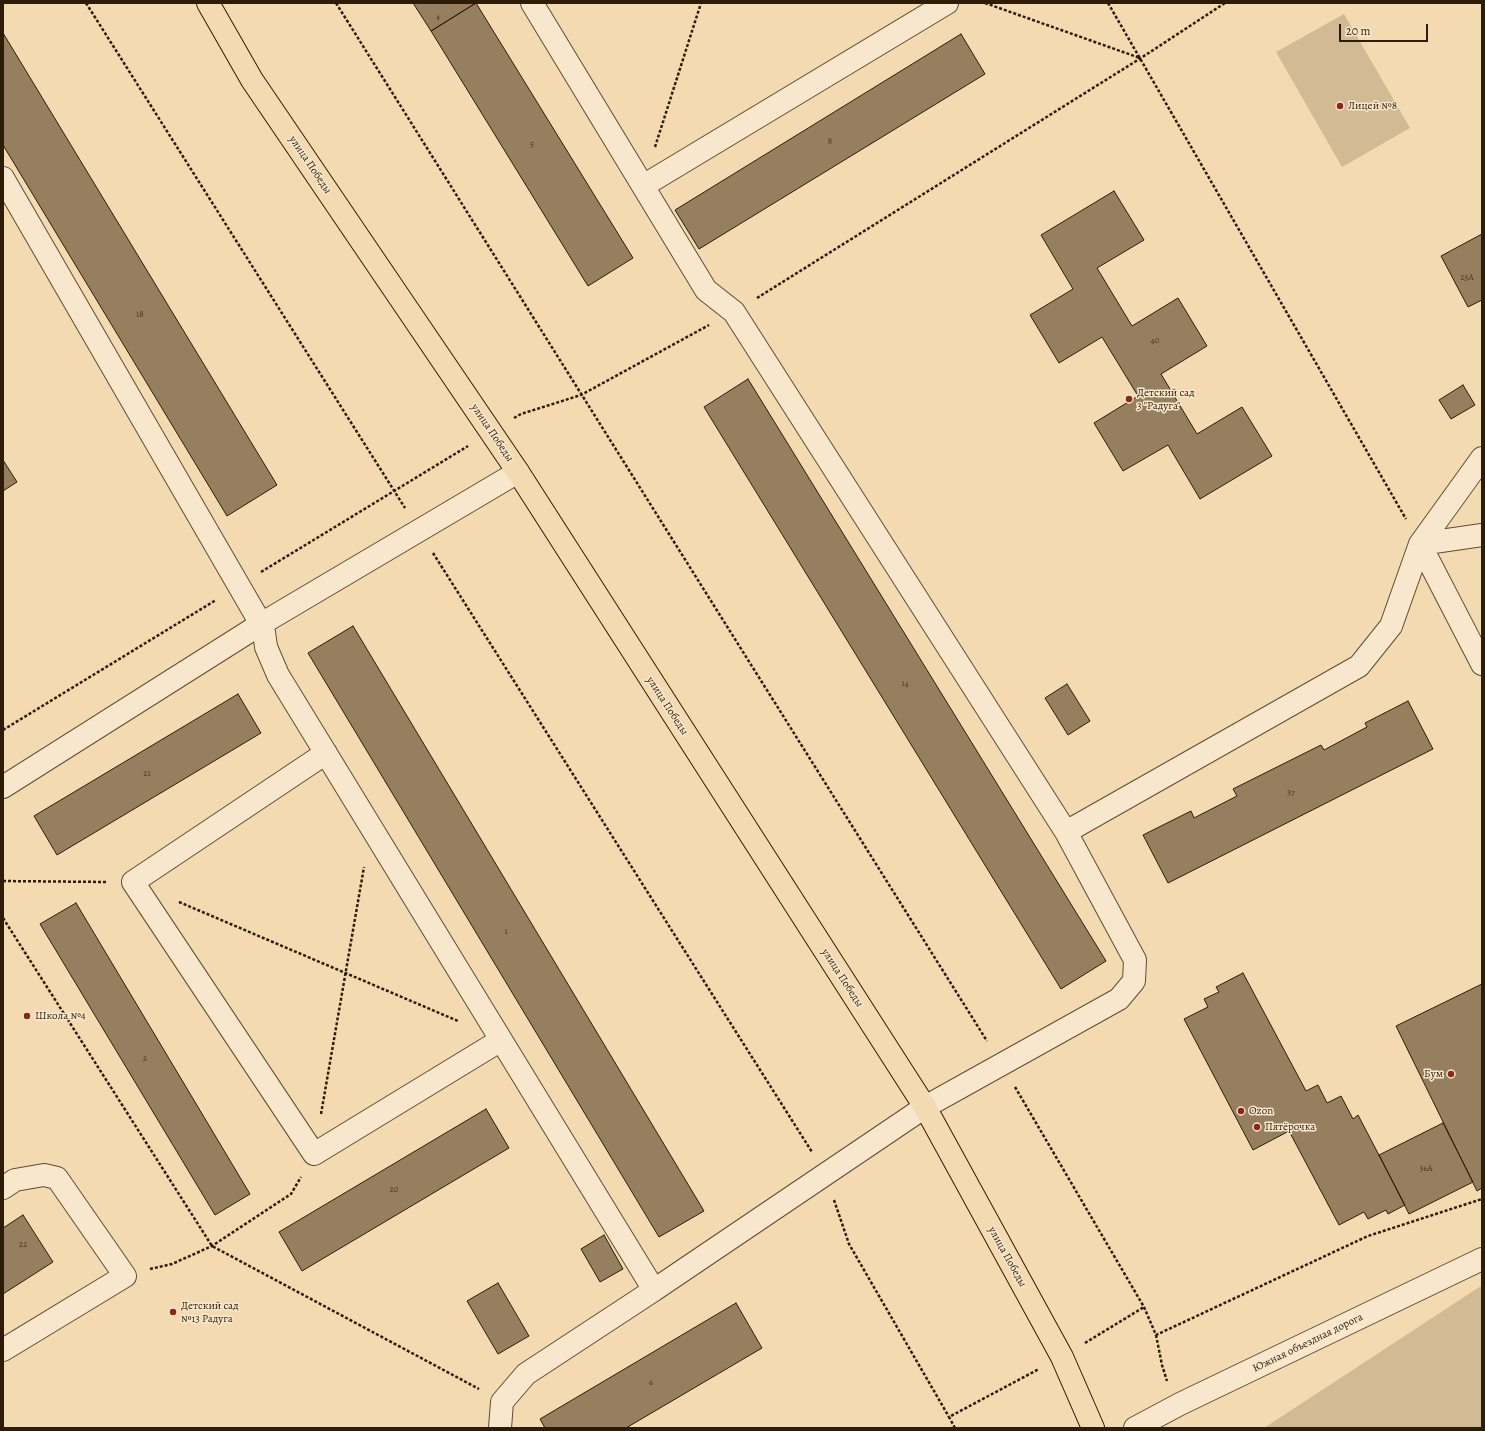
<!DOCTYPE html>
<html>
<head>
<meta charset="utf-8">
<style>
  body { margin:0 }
  #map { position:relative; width:1485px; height:1431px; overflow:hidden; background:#f4dab1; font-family:Alegreya,serif }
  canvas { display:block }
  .frame { position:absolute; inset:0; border:4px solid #2e1c06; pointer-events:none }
  .scale { position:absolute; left:1339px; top:24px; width:89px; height:18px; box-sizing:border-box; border:2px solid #2e1c06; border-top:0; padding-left:5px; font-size:12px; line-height:14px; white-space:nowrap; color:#2e1c06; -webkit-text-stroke:3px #f8e7cc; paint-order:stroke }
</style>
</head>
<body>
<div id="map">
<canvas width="1485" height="1431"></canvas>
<div class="frame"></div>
<div class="scale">20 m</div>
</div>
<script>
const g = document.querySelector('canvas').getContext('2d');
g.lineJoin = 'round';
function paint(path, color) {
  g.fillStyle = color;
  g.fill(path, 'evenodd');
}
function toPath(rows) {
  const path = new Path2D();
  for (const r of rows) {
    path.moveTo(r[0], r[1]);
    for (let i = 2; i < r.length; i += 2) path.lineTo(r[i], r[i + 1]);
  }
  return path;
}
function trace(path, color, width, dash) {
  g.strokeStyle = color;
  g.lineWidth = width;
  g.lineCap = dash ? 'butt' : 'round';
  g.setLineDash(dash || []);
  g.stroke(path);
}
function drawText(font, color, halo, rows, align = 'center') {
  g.font = font + ' Alegreya,serif';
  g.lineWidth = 3;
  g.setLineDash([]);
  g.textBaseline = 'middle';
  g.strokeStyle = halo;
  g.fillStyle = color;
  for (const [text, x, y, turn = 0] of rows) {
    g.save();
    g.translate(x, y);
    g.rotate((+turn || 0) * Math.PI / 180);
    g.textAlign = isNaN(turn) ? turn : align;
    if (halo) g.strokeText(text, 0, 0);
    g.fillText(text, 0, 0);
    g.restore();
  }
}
const green = toPath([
  [1344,14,1410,128,1342,167,1276,52],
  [1481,1286,1482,1428,1264,1428]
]);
const building = toPath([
  [413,3,476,3,431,31,413,3],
  [476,3,633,258,588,286,431,31,476,3],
  [3,33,277,485,227,516,3,145,3,33],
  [961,34,985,74,699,249,675,210,961,34],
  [1114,191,1144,240,1097,268,1132,326,1178,298,1207,346,1161,374,1197,434,1242,407,1272,456,1200,499,1168,445,1123,471,1094,423,1138,396,1102,337,1059,363,1030,315,1073,289,1041,235,1114,191],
  [1482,234,1482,300,1468,307,1441,256,1482,234],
  [748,379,1106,961,1061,989,704,407,748,379],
  [1463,385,1475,405,1451,419,1439,400,1463,385],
  [3,460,17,482,3,491,3,460],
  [353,626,704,1211,659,1237,308,653,353,626],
  [1067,684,1090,721,1068,735,1045,698,1067,684],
  [238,694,261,733,57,855,34,816,238,694],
  [1408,701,1433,749,1168,883,1143,835,1191,811,1194,818,1237,796,1233,789,1321,745,1324,750,1367,727,1365,723,1408,701],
  [76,903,250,1194,215,1215,40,924,76,903],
  [1243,973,1306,1091,1318,1085,1327,1103,1341,1096,1353,1119,1358,1115,1405,1205,1388,1214,1386,1210,1368,1219,1364,1212,1339,1225,1289,1131,1253,1150,1184,1019,1208,1007,1204,999,1219,992,1216,987,1243,973],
  [1482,984,1482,1188,1477,1191,1396,1026,1482,984],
  [486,1109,509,1148,302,1271,279,1232,486,1109],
  [1443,1123,1473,1182,1409,1214,1379,1155,1443,1123],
  [23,1215,53,1262,3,1294,3,1228,23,1215],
  [604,1235,623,1269,600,1282,581,1249,604,1235],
  [498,1283,529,1336,498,1354,467,1301,498,1283],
  [736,1303,762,1348,626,1428,545,1428,540,1419,736,1303]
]);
const path = toPath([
  [86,3,405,508],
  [336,3,987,1041],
  [985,3,1140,58],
  [1108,3,1406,519],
  [655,147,701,3],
  [757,298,1141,58,1225,3],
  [514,418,521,414,581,395,709,325],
  [433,553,812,1152],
  [261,572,468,446],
  [3,730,216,600],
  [3,881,106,882],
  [179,902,458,1021],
  [3,918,212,1246,479,1389],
  [1015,1087,1144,1307,1156,1335,1368,1236,1482,1199],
  [321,1114,364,867],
  [834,1200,849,1244,949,1417],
  [150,1269,172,1264,212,1246,291,1194,301,1177],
  [1156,1335,1162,1365,1167,1381],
  [1085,1343,1144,1307],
  [955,1428,949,1417,1039,1369]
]);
const minor = toPath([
  [532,3,706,290,734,312,1066,832],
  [3,178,261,624,264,632,266,647,278,675,654,1290,925,1107,1119,999,1134,981,1135,960,1066,832,1359,666,1391,626,1420,544,1482,458],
  [643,186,947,3],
  [1420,544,1482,664],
  [1420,544,1482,535],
  [326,753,133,882,314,1154,501,1040],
  [3,787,261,624,518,472],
  [3,1188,15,1180,44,1175,57,1178,125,1276,3,1350],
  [500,1428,502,1402,526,1374,654,1290],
  [1135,1428,1180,1404,1482,1259]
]);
const major = toPath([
  [208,3,252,80,518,472,925,1107,1062,1357,1093,1428]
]);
const markers = [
  [1340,106,4,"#8f2418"],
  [1129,399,4,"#8f2418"],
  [27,1016,4,"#8f2418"],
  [1451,1074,4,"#8f2418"],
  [1241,1111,4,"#8f2418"],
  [1257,1127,4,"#8f2418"],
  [173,1312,4,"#8f2418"]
];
const numberNames = [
  ["4",438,17],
  ["8",830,142],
  ["5",532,145],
  ["25А",1467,278],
  ["18",140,315],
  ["40",1155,341],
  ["14",905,684],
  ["21",147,774],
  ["37",1291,793],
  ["1",506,932],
  ["2",145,1059],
  ["36А",1426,1169],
  ["20",394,1190],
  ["22",23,1245],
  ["6",651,1383]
];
const poiNames = [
  ["Лицей №8",1348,106],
  ["Детский сад",1137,393],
  ["3 \"Радуга\"",1137,406],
  ["Школа №4",35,1016],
  ["Бум",1443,1074,"right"],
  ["Ozon",1249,1111],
  ["Пятёрочка",1265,1127],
  ["Детский сад",181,1306],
  ["№13 Радуга",181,1319]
];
const streetNames = [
  ["улица Победы",310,165,56],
  ["улица Победы",492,433,56],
  ["улица Победы",667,706,57],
  ["улица Победы",842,978,57],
  ["улица Победы",1007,1257,61],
  ["Южная объездная дорога",1308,1343,-26]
];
paint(green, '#d2ba94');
paint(building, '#957f5f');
trace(building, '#2e1c06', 1);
trace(minor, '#604c31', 24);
trace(major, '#2e1c06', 24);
trace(path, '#2e1c06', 2.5, [3, 2]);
trace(minor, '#f8e7cc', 22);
trace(major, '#f4dab1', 22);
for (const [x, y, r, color] of markers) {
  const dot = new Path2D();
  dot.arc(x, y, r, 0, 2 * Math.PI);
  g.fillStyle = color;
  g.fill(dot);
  trace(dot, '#f8e7cc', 1.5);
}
drawText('9px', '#48351c', null, numberNames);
drawText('11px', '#2e1c06', '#f8e7cc', poiNames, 'left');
drawText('11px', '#2e1c06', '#f8e7cc', streetNames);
</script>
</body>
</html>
